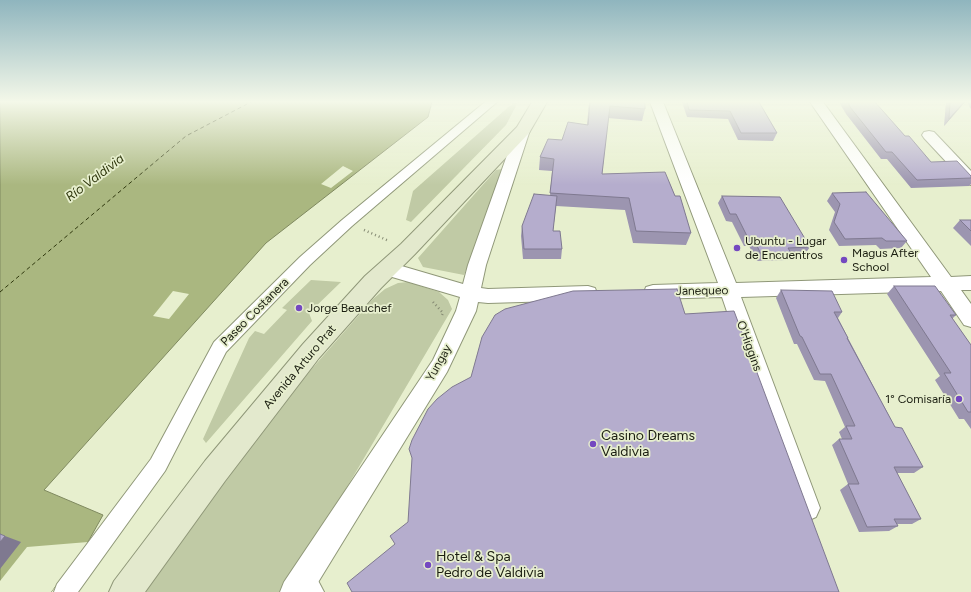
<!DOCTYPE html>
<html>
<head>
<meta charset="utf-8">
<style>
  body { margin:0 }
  canvas { display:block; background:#e7efce }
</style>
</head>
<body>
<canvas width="971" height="592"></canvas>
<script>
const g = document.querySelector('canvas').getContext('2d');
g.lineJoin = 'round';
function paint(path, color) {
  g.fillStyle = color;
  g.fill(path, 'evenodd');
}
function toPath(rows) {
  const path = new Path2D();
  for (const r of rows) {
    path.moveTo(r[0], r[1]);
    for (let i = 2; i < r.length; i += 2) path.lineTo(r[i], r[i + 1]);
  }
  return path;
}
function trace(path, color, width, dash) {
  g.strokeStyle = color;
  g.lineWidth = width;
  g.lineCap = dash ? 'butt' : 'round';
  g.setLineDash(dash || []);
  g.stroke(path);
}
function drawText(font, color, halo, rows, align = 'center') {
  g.font = font + ' Figtree,sans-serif';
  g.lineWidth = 3.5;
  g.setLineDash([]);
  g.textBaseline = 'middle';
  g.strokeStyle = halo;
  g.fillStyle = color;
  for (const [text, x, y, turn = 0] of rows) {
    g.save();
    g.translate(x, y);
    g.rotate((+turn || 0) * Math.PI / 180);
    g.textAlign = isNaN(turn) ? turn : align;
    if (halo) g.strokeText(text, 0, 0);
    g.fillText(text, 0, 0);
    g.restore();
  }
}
const green = toPath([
  [518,102,506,125,411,222,406,220,413,191,513,103],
  [502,169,505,173,464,275,423,267,418,258,496,170],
  [311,280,341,282,309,313,312,321,206,443,203,439,249,338,255,331,264,334,287,310,282,308],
  [408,282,439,292,448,300,452,309,285,592,143,592,167,558,288,396,373,299,385,289,398,283]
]);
const water = toPath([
  [0,102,432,102,428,117,266,243,44,490,103,515,84,549,51,592,0,592,0,102]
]);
const pier = toPath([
  [343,166,353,171,331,188,321,184],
  [173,291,189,294,169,319,153,316],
  [88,542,51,592,0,592,0,581,27,547]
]);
const ferry = toPath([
  [0,292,186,136,251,102]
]);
const path = toPath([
  [364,230,389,241],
  [433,302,443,313,442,315]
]);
const service = toPath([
  [308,569,313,571,324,592,309,592,301,576,303,571,308,569]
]);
const pedestrian = toPath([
  [485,102,497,102,352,226,310,265,226,352,165,471,78,592,54,592,57,584,151,459,214,342,300,257,342,220,485,102]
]);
const minor = toPath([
  [650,102,663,102,736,283,931,277,810,102,823,102,951,277,971,276,971,290,961,290,971,304,971,327,964,325,941,291,741,297,820,508,816,517,807,521,798,517,794,508,722,297,653,299,646,297,644,292,646,287,653,285,718,283,650,102],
  [523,126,528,127,530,130,486,265,481,288,488,289,588,286,595,288,597,293,595,298,588,300,488,303,478,302,476,311,447,372,317,584,311,592,280,592,284,582,433,360,456,311,460,297,382,274,379,269,382,264,388,262,463,284,468,265,516,130,518,127,523,126],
  [929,131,934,132,971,171,971,185,966,183,924,138,922,135,924,132,929,131]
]);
const secondary = toPath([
  [532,102,547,102,529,133,415,254,381,288,319,358,225,481,145,592,109,592,114,581,205,461,303,344,365,276,401,244,517,127,532,102]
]);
const wall = toPath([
  [589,102,645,102,645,109,642,121,608,118,602,174,691,233,686,245,633,243,625,210,556,206,553,231,562,249,561,259,523,259,521,236,522,226,550,196,552,171,539,170,540,157,562,140,587,125],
  [682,102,759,102,777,133,773,141,738,140,728,119,687,117],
  [839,102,875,102,905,136,931,162,971,176,971,184,969,186,911,188,887,159,881,159,846,114],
  [946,102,965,102,944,126],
  [967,102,971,102,971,109],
  [832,193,907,241,901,248,880,249,876,245,839,246,829,230,835,212,827,201],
  [722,196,810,247,805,254,789,255,786,260,757,261,749,246,744,246,732,222,726,221,718,203],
  [960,220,971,220,971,246,953,228],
  [894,286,956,315,952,319,971,345,971,429,964,419,959,419,935,380,940,376,887,294],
  [781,290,842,312,838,318,848,338,895,427,923,467,914,473,897,473,921,519,912,524,897,524,898,526,889,531,859,532,840,490,848,484,832,445,839,439,842,439,839,432,845,427,825,381,814,380,797,344,794,344,776,298]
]);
const shadedWall = toPath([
  [964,102,965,102,944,126,949,119],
  [5,536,21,542,0,569,0,542]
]);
const building = toPath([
  [590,102,645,102,645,109,610,106,602,174,665,172,675,196,680,196,691,233,636,231,629,198,550,193,554,159,540,157,548,139,562,140,568,122,588,125,590,102],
  [687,102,759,102,777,133,741,133,730,111,689,110,687,102],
  [848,102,875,102,905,136,909,136,931,162,957,161,971,176,971,178,917,180,892,152,886,152,850,107,848,102],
  [950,102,964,102,949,119,950,102],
  [866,192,907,241,886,241,882,238,845,239,834,222,840,204,832,193,866,192],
  [534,194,557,196,553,231,560,231,562,249,524,249,522,226,534,194],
  [722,196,780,197,810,247,788,248,791,253,761,254,753,238,748,238,736,214,730,214,722,196],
  [960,220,971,220,971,231,960,220],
  [894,286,935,286,956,315,950,315,971,345,971,412,968,412,944,373,951,373,894,286],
  [677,289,685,314,734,311,839,592,352,592,347,583,395,544,390,536,408,522,412,458,409,449,412,440,428,409,437,399,452,387,471,377,482,337,495,315,505,309,573,291,677,289],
  [781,290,832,291,842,312,834,312,848,338,847,338,895,427,902,428,923,467,894,467,921,519,894,519,898,526,867,527,848,484,859,484,839,439,852,439,846,426,855,426,831,374,820,374,802,337,800,336,781,290],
  [0,534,5,536,0,542,0,534]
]);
const markers = [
  [737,248,4,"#7448c0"],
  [844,260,4,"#7448c0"],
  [299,308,4,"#7448c0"],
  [959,399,4,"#7448c0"],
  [593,444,4,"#7448c0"],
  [428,565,4,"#7448c0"]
];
const poiNames = [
  ["Ubuntu - Lugar",745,241],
  ["de Encuentros",745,255],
  ["Magus After",852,253],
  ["School",852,267],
  ["Jorge Beauchef",307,308],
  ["1° Comisaría",951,399,"right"]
];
const streetNames = [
  ["Janequeo",702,291,-1],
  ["Paseo Costanera",255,312,-45],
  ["O'Higgins",749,346,70],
  ["Yungay",439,363,-61],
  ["Avenida Arturo Prat",300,367,-50]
];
const waterNames = [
  ["Río Valdivia",95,178,-37]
];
const nearPoinames = [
  ["Casino Dreams",601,436],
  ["Valdivia",601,452],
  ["Hotel & Spa",436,557],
  ["Pedro de Valdivia",436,573]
];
paint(green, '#c0caa5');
paint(water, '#aab780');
trace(water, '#7f895f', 1);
paint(pier, '#e7efce');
trace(ferry, '#2f370d', 1, [4, 3]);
trace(service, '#909879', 2);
trace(pedestrian, '#909879', 2);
trace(minor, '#909879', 2);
trace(secondary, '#909879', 2);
trace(path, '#858a73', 2.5, [1, 3]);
paint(service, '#fff');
paint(pedestrian, '#fff');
paint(minor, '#fff');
paint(secondary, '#e3e9cd');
paint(wall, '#9c95b0');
paint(shadedWall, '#7f7990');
paint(building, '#b5adcd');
trace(building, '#7f7990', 1);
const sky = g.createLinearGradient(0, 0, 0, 185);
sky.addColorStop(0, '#8fb5be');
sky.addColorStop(0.55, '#f4f8e9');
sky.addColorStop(1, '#f4f8e900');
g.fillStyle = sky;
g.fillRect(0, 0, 971, 185);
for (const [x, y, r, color] of markers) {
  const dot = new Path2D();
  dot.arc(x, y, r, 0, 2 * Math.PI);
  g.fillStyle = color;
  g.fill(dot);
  trace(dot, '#e7efce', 1.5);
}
drawText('12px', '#1b1e11', '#e7efce', poiNames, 'left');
drawText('12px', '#1b1e11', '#e7efce', streetNames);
drawText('italic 13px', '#2f370d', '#e7efce', waterNames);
drawText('14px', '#1b1e11', '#e7efce', nearPoinames, 'left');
</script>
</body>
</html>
